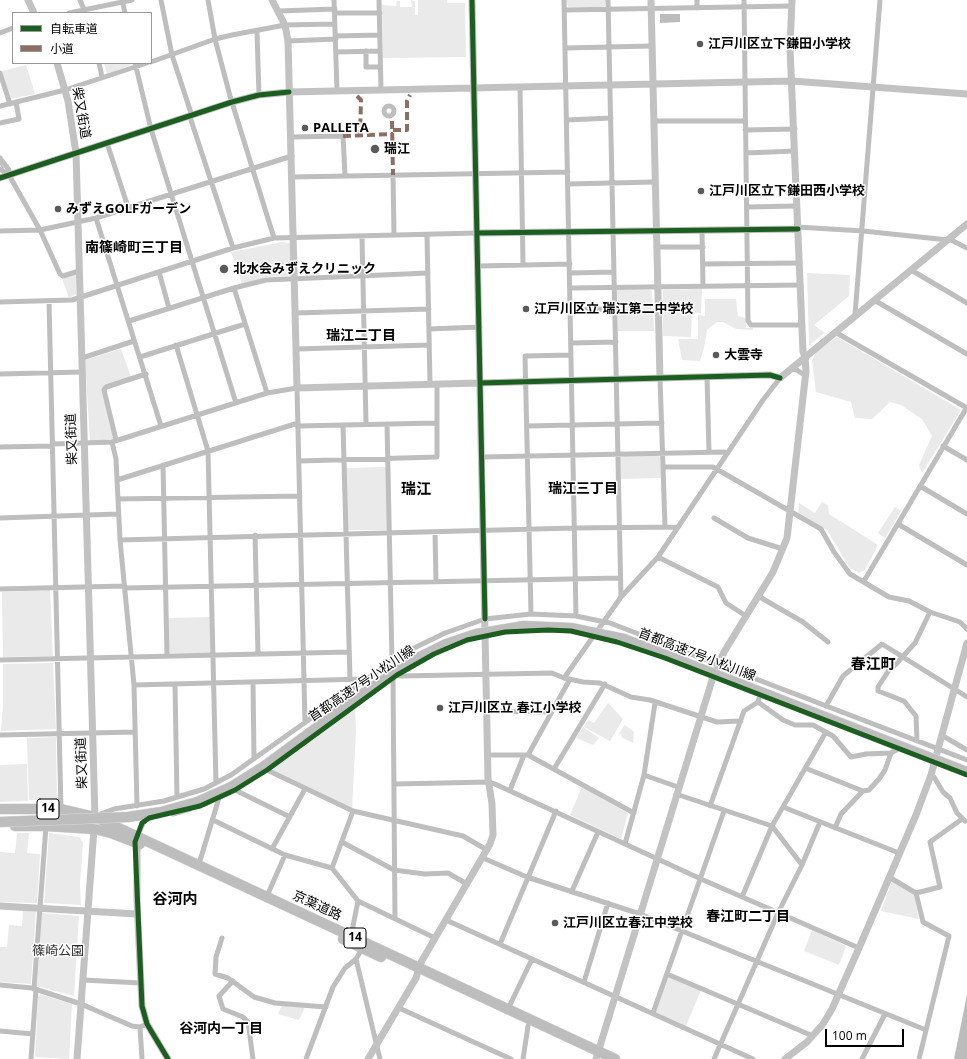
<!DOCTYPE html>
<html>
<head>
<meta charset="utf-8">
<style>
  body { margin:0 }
  #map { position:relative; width:967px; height:1059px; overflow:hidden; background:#fff; font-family:"Open Sans","Noto Sans JP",sans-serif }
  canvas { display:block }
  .legend { position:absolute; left:12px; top:12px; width:140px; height:52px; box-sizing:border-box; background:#fff; border:1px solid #999; margin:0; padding:5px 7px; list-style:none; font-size:12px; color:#000 }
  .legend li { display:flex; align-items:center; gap:8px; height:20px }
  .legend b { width:20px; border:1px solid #999 }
  .scale { position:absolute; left:825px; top:1029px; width:79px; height:18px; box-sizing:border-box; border:2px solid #000; border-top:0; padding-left:5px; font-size:12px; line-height:14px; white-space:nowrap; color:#000; -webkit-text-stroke:3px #fff; paint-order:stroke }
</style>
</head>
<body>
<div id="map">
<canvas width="967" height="1059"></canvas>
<ul class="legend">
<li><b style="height:5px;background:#1b5e20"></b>自転車道</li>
<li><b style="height:5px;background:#8d6e63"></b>小道</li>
</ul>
<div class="scale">100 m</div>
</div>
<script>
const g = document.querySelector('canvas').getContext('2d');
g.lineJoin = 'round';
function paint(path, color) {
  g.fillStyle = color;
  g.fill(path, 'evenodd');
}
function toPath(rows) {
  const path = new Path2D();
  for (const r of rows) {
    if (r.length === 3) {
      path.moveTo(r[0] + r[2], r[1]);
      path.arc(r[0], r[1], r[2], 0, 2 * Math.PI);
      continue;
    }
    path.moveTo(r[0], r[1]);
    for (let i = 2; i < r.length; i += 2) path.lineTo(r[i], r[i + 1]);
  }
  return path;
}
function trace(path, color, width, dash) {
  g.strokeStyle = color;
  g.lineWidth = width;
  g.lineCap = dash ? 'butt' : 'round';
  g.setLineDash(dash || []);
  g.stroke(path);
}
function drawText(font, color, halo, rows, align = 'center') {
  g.font = font + ' "Open Sans","Noto Sans JP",sans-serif';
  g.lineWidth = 3;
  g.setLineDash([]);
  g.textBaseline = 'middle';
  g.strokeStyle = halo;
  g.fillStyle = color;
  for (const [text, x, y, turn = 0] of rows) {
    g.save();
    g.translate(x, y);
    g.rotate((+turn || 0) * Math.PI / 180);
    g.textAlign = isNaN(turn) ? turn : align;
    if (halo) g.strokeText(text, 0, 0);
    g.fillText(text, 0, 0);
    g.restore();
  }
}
const green = toPath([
  [411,0,415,1,415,15,418,15,418,0,447,0,447,3,465,3,466,57,383,58,382,5,396,6,397,1,400,1,400,7,412,7],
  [566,0,606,0,605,5,604,7,568,7],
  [104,63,130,63,131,65,107,74],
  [26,65,35,94,11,99,2,71],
  [282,242,289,243,291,246,290,272,288,276,266,277,242,284,231,252],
  [807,273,850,275,849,296,814,325,825,333,809,345],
  [76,274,76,294,69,298,62,278],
  [618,289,650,290,652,292,654,331,618,331,617,291],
  [702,289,701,313,692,313,691,337,663,336,663,290],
  [705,299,736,299,738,316,746,318,746,328,753,328,753,330,736,329,723,322,717,322,707,330,704,348,700,361,682,360,678,339,698,339,698,315,705,316],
  [837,337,961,410,922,473,919,465,932,436,922,419,901,405,890,402,872,419,855,418,851,402,816,392,812,360,817,351],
  [121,349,131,377,104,385,102,391,114,439,90,441,85,360],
  [657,455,660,457,661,478,621,479,620,458,623,456],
  [387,467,387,530,346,530,344,468],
  [822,502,828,505,829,514,878,545,865,570,859,573,849,567,827,530,798,514,799,503,815,513],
  [895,507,901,511,885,538,878,533],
  [50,590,53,656,3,657,2,592],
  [211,617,212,653,169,653,168,618],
  [53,663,56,729,1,731,3,704,3,664],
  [608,703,623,719,610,741,584,727,588,720,594,723],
  [355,707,356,732,352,809,269,770],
  [625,725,634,732,633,743,621,737,622,735,619,733],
  [583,727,599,738,593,745,576,738],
  [56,737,57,799,29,800,27,738],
  [27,764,28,801,0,802,0,765],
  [582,787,628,813,621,839,570,815],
  [17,833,29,833,27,853,40,854,37,903,35,903,0,902,0,852,15,853],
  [49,833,79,837,83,842,80,884,81,905,44,903],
  [892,881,914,894,919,919,881,911],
  [23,910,36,912,31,984,0,982,0,947,7,947,9,925,22,926],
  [42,913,79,916,74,996,37,986],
  [812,930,846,946,839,965,804,951],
  [667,976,701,990,686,1026,655,1012],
  [40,994,72,1004,69,1059,35,1057,38,996],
  [282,1005,305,1007,299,1020,278,1014]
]);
const water = toPath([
  [660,14,680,14,680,22,660,23],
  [967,995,967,1059,954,1059]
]);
const stream = toPath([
  [0,163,3,168]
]);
const street = toPath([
  [80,0,85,12],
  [122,0,125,13],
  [161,0,172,55,192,116],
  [208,0,215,39,230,96,274,238],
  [334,0,337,90],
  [379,0,381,89],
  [564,0,576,616],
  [608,0,621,597],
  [697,0,697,8],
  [744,0,748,321,751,325,802,325],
  [564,10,792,6],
  [279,11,335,9],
  [69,13,132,0],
  [335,13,380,13],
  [257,32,259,95],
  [0,33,13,28],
  [335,36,380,35],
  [288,41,336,39],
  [565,48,652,46],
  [366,51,366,67,380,67],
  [336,52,380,51],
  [151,62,215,39,232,35,285,25,335,24],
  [99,63,102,77],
  [135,63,151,129,236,403],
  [0,73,10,104],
  [520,87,523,265],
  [389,111,5],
  [0,106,65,90,147,63],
  [190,117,233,248],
  [567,120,611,118],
  [654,121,745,121],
  [0,123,19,119,16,102],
  [745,130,795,129],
  [291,137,343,136,345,175],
  [107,143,128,207],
  [746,153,795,151],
  [0,158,9,170,9,175,0,169],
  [9,175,40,230,60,274,63,276,79,271],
  [393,175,394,235],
  [293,177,568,172],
  [568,184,655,182],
  [747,207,797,206],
  [96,218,161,426],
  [797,227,863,231,948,240],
  [0,231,40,230,96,218,292,156],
  [702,231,703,286],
  [427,235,430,384],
  [362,236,366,424],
  [949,239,967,248],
  [656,247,703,247],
  [703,264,799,263],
  [478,266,570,264],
  [911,270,967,303],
  [159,272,169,308],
  [570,273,614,272],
  [234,288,267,393],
  [570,288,800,285],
  [874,300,967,354],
  [49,301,61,809],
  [0,302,72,300,233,248,274,238,477,233],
  [571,310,615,309],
  [296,313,429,309],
  [855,315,880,0],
  [129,321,234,288,266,280,428,273],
  [429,329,480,327],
  [835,332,967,408],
  [571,343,616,342],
  [176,345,208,451,216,783],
  [297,349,429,345],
  [140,357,245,324],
  [82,358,134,341],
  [791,369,797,370,806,376],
  [0,374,82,372],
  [707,377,709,452],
  [660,378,665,526],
  [387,424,392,661],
  [343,425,350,679],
  [298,426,437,423],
  [527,426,662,423],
  [116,440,104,390,106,387,146,374],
  [112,442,116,459,120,540,134,685,137,806],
  [52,444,112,442,267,393,297,388,305,723],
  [943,446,967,460],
  [0,447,52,446],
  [482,457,724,452,728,453],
  [299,461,437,457,437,384],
  [163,465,167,656],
  [663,467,713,467,821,529,834,552,850,574,889,597,909,601,930,612,960,622,967,629],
  [117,480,298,423],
  [920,486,967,514],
  [118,499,300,496],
  [0,518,118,514],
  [714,518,748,538,783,549],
  [898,524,967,565],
  [435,532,436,582],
  [255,535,258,654],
  [120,540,574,528,678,527],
  [658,557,718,587,726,603,746,616],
  [864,581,967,407],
  [125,588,620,578],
  [0,589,124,586],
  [758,596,803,622,828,642],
  [531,614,525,356,571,355],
  [0,660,349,652],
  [397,675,401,676,552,673,564,678,583,682,600,683,631,697,650,700,717,722,741,721],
  [393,678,395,918],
  [564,678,621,597,658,557,763,400,780,378],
  [253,682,254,759],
  [175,684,177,797],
  [134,685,365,679],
  [760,695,758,702,783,720,795,725,813,725,833,736,851,757,866,754,891,753,898,749],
  [826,706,843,676,882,644,967,697],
  [487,711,550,712],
  [0,735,135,732],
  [943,736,967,750],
  [917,741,916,716,904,701,878,691,878,687,889,670,896,664,915,643,930,612],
  [488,755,528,755,634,813],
  [528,755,570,679],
  [805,768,863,791],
  [554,769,605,684],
  [267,770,353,811,463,836,487,850],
  [644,775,678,787],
  [931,775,934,777,943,792,950,798,957,813,965,821],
  [395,784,489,782,495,784,701,879,859,948],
  [235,790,290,817],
  [510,790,524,755],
  [676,794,772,826,802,865],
  [205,804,229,793],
  [710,806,744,711,758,702],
  [783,807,899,853],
  [353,811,332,868,358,901,435,938],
  [173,814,190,809],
  [98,815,114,809,164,801,204,789,231,775,379,670,410,650,445,633,485,619,531,614,576,616,610,623,967,760],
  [213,820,285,855,332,868],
  [835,828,841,814,863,791,869,790,879,779,885,770,891,753],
  [137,836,145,820,151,818],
  [342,842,394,870,425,874,448,873,467,884],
  [625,844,644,775,655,703],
  [272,849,305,789],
  [483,858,527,877,640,914,926,1030],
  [199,864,219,798],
  [889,877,916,893,923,922,949,936,919,1059],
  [572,891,598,832],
  [916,893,940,887,930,842,962,819],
  [267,896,285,855],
  [742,897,772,826,826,732],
  [446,920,753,1059],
  [351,936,358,901],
  [222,938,216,957,215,974,228,978,254,997,275,1003,326,1007],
  [500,944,556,811],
  [362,949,356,959,380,1059],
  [667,974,813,1036],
  [83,980,141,983],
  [233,981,219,996,223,1009,243,1017,248,1022,253,1059],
  [584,982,608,903],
  [0,985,32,988,81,1004,132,1026,140,1027,147,1024],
  [34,989,46,826],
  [399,1008,511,1059],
  [508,1009,532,959],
  [653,1013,724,811],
  [140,1027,142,1059],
  [0,1031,33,1034],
  [31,1059,36,989],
  [306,1059,333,987,345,968,356,959],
  [523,1059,528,1026],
  [714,1059,778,913,802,865,820,822],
  [862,1059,885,1014]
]);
const secondary = toPath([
  [28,0,34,13],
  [272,0,285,25,288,41,297,388,770,375,780,378,967,224],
  [651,0,660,378],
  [57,63,68,101,76,153,95,817],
  [0,178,232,102,259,95,289,92,792,81,967,94],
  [477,233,798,229],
  [137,838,137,901,142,1006,147,1024,168,1059],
  [0,906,137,914],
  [77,1059,94,829],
  [368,1059,416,978,420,964,490,844,493,835,492,804,488,778,472,0],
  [596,1059,713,677,724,652,773,572,787,538,806,371,805,357,803,352,790,48,792,0],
  [785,1059,807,1042,823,1024,832,1009,859,948,916,815,931,775,967,643]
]);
const highway = toPath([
  [0,809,61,809,95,817,615,1059],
  [15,826,46,826,94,829,111,833,140,844],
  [343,939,381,957]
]);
const highwayBridge = toPath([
  [0,822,128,817,161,812,197,802,231,787,263,767,365,692,416,659,446,644,476,634,524,626,571,628,624,639,967,772]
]);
const quiet = toPath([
  [357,96,361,100,360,134],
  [392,121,393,175],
  [393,130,407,130,407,101,410,95],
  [343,136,393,134]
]);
const cycleway = toPath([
  [472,0,485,619],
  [0,178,232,102,259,95,289,92],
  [477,233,798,229],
  [480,383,770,375,780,378],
  [168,1059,147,1024,142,1006,135,842,142,823,149,818,200,806,235,790,267,770,397,675,434,654,467,640,505,632,548,630,571,631,617,642,665,658,967,775]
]);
const markers = [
  [700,44,4,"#595959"],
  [305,128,4,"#595959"],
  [375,149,5,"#595959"],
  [701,191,4,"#595959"],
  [58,209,4,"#595959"],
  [224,269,5,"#595959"],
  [526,309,4,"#595959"],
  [716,355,4,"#595959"],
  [440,708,4,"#595959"],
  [555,923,4,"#595959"]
];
const shields = [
  [48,809,22],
  [355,938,22]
];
const shieldNames = [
  ["14",48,809],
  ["14",355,938]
];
const poiNames = [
  ["江戸川区立下鎌田小学校",708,44],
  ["PALLETA",313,128],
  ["瑞江",384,149],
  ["江戸川区立下鎌田西小学校",709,191],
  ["みずえGOLFガーデン",66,209],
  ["北水会みずえクリニック",233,269],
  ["江戸川区立 瑞江第二中学校",534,309],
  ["大雲寺",724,355],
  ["江戸川区立 春江小学校",448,708],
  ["江戸川区立春江中学校",563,923]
];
const streetNames = [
  ["柴又街道",81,113,80],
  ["柴又街道",72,439,-92],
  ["首都高速7号小松川線",697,655,21],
  ["首都高速7号小松川線",362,684,-34],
  ["柴又街道",82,763,-92],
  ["京葉道路",317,906,25]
];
const parkNames = [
  ["篠崎公園",58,951]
];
const neighbourhoodNames = [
  ["南篠崎町三丁目",134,248],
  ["瑞江二丁目",361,336],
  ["瑞江三丁目",583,489],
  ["春江町二丁目",748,917],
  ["谷河内一丁目",221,1029]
];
const quarterNames = [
  ["瑞江",416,490],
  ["春江町",873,665],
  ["谷河内",175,900]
];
paint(green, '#eaeaea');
paint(water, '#bcbcbc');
trace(stream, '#bcbcbc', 1.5);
trace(highway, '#dbdbdb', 11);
trace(street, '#bebebe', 5);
trace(secondary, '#c2c2c2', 7);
trace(highway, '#bdbdbd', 10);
trace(highwayBridge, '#dbdbdb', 11, []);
trace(highwayBridge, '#bdbdbd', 10);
trace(quiet, '#8d6e63', 4, [8, 4]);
trace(cycleway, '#1b5e20', 5);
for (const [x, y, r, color] of markers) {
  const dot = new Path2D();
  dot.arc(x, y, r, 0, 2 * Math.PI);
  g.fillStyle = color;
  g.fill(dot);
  trace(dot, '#fff', 1.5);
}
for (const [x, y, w] of shields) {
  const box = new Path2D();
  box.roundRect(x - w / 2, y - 10, w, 20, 3);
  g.fillStyle = '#fff';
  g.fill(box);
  trace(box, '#000', 1);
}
drawText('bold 12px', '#000', null, shieldNames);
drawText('bold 13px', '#000', '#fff', poiNames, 'left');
drawText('13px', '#000', '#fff', streetNames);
drawText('13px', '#303030', '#fff', parkNames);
drawText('bold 14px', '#000', '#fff', neighbourhoodNames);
drawText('bold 15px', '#000', '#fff', quarterNames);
</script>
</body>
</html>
